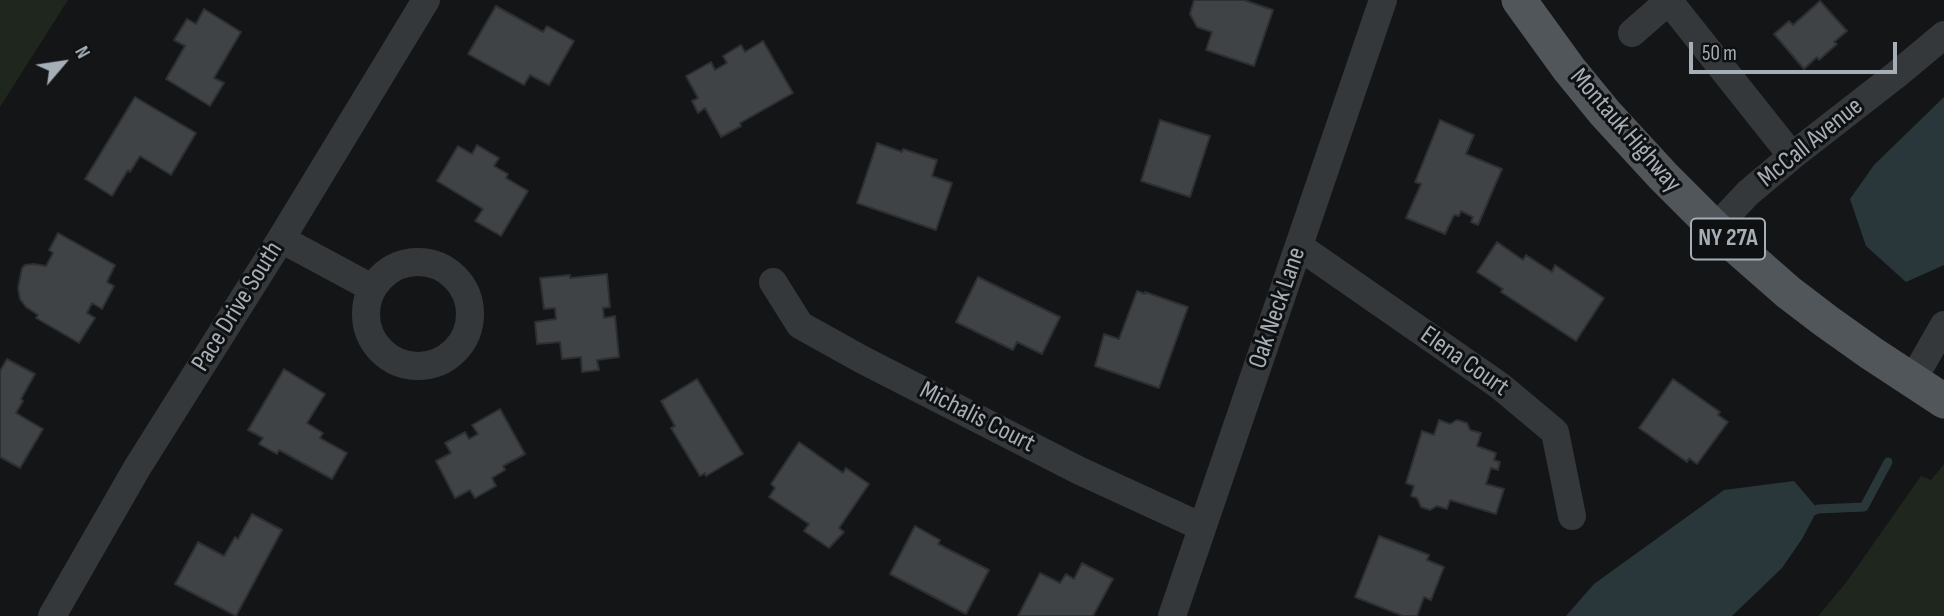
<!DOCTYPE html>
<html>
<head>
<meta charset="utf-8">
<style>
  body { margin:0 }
  #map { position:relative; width:1944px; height:616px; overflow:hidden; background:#141516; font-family:"Sofia Sans Condensed",sans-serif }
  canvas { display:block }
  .north { position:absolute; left:28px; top:28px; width:70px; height:70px; -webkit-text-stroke:5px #0f1011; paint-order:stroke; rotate:61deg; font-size:19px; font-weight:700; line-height:28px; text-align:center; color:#a6afb7 }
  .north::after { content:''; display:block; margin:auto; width:24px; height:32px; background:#a6afb7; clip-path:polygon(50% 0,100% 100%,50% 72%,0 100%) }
  .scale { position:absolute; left:1689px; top:42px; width:208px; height:32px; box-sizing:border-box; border:4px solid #a6afb7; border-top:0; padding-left:9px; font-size:21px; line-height:24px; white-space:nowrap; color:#a6afb7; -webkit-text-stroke:5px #0f1011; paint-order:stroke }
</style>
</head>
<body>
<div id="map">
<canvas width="1944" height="616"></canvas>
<div class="north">N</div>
<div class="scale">50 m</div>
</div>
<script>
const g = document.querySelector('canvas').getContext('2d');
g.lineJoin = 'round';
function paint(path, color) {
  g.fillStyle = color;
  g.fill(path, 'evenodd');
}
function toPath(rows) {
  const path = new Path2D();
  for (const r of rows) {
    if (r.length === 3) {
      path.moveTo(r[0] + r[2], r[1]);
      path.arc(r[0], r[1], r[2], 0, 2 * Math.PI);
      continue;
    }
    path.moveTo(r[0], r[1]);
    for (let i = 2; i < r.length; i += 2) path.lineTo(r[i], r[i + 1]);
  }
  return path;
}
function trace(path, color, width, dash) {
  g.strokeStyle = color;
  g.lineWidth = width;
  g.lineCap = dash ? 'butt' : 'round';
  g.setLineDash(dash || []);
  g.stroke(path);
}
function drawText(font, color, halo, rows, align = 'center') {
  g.font = font + ' "Sofia Sans Condensed",sans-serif';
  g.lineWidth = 6;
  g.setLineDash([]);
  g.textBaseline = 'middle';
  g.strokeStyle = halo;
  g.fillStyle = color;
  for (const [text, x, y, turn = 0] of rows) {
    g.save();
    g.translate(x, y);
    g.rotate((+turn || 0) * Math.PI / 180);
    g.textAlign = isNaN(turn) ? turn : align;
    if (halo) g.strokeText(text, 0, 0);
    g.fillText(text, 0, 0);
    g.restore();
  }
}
const green = toPath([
  [0,0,68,0,0,107],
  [1944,464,1944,616,1818,616,1845,584,1921,476,1931,480]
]);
const water = toPath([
  [1944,97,1944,265,1906,282,1866,246,1850,199,1874,165],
  [1794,481,1818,509,1802,539,1782,568,1732,616,1566,616,1594,584,1724,490]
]);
const stream = toPath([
  [1809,513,1818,509,1864,507,1888,462]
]);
const building = toPath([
  [1194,0,1244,0,1273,10,1254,66,1206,50,1212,32,1197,27,1190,14,1194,0],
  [1820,1,1847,31,1834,42,1837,44,1819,60,1817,57,1804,69,1774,34,1789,21,1793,25,1820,1],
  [496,6,543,32,547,26,574,41,549,85,530,75,524,85,468,54,496,6],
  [204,9,241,32,214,78,224,83,210,106,166,79,185,46,174,40,187,19,196,24,204,9],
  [763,41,793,93,740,123,741,126,721,137,705,108,698,113,692,101,698,98,686,76,711,62,715,70,727,63,723,56,741,45,745,52,763,41],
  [135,97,196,133,171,175,140,156,130,172,128,170,112,196,85,179,135,97],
  [1160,120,1210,136,1190,197,1141,181,1160,120],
  [1440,120,1474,135,1466,154,1502,169,1478,225,1471,222,1473,217,1461,211,1459,216,1454,215,1445,234,1406,218,1421,184,1415,182,1440,120],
  [877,143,902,152,903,149,937,160,932,176,952,183,936,230,857,203,877,143],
  [477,145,499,158,494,166,508,174,506,178,528,191,501,236,475,221,483,209,437,181,458,146,472,154,477,145],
  [58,233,115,265,107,282,114,286,102,309,92,303,87,313,95,318,79,343,36,318,38,315,26,307,20,299,18,288,22,268,25,265,34,264,46,266,53,253,49,250,58,233],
  [1497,242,1523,260,1526,255,1552,272,1555,265,1604,298,1576,341,1501,292,1503,289,1477,272,1497,242],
  [607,274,610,307,603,308,604,318,615,316,619,357,597,360,599,370,582,372,581,357,562,359,560,342,537,344,535,322,556,319,555,308,544,309,540,278,570,275,570,278,607,274],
  [978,277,1060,317,1042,354,1017,342,1013,350,956,322,978,277],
  [1137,291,1145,294,1145,292,1188,307,1159,388,1095,366,1104,334,1119,339,1137,291],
  [7,359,35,374,21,399,23,401,16,413,43,429,20,468,0,457,0,371,7,359],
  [284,369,325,394,307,423,323,433,320,438,347,453,332,479,279,450,277,454,259,444,263,438,248,430,284,369],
  [697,379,743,454,706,476,705,473,700,476,671,428,675,426,661,401,697,379],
  [1673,379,1720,412,1718,415,1728,422,1697,464,1689,458,1687,462,1639,428,1673,379],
  [500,409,525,454,503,466,505,470,492,478,496,486,475,498,470,490,455,498,436,461,451,453,445,443,465,432,469,439,478,434,472,425,500,409],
  [1439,420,1450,424,1457,420,1467,423,1470,430,1481,433,1477,446,1496,453,1494,460,1500,462,1498,470,1491,468,1486,484,1504,489,1496,514,1450,500,1447,509,1437,506,1430,510,1421,507,1417,498,1411,496,1414,486,1406,483,1422,431,1434,435,1439,420],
  [799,442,843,473,846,468,869,484,839,528,844,532,829,548,804,531,809,524,769,497,775,488,771,484,799,442],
  [252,514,282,530,236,616,175,584,198,542,224,556,235,537,238,539,252,514],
  [915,526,940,540,938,544,989,570,966,614,890,574,915,526],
  [1379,536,1429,555,1427,560,1444,567,1431,600,1424,597,1417,616,1403,616,1355,597,1379,536],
  [1082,563,1113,579,1093,616,1018,616,1040,573,1060,583,1066,574,1074,579,1082,563]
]);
const minor = toPath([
  [1632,33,1664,5,1672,5,1792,156],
  [1715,228,1748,193,1792,156,1896,75,1944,35],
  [281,239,372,288],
  [1300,247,1500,386,1555,432,1572,516],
  [418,314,52],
  [773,282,800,325,861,359,1078,470,1202,527],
  [1912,381,1944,325],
  [52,616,137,468,281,239,426,0],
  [1172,616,1383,0]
]);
const major = toPath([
  [1519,0,1569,69,1605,113,1663,176,1715,228,1788,292,1826,321,1871,353,1944,401]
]);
const shields = [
  [1728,239,74]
];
const shieldNames = [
  ["NY 27A",1728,239]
];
const streetNames = [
  ["Montauk Highway",1625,131,49],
  ["McCall Avenue",1811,143,-39],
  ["Pace Drive South",238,307,-58],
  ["Oak Neck Lane",1278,308,-71],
  ["Elena Court",1464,362,35],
  ["Michalis Court",977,418,27]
];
paint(green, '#1f261e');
paint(water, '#2a373a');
trace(stream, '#2a373a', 9);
paint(building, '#404346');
trace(building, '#2e2f32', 2);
trace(minor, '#35383b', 28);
trace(major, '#51565a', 35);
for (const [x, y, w] of shields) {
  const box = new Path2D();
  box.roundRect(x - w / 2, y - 20.5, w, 41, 5);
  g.fillStyle = '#0f1011';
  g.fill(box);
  trace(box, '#a6afb7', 2);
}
drawText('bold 24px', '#a6afb7', null, shieldNames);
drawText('26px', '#a6afb7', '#0f1011', streetNames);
</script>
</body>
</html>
